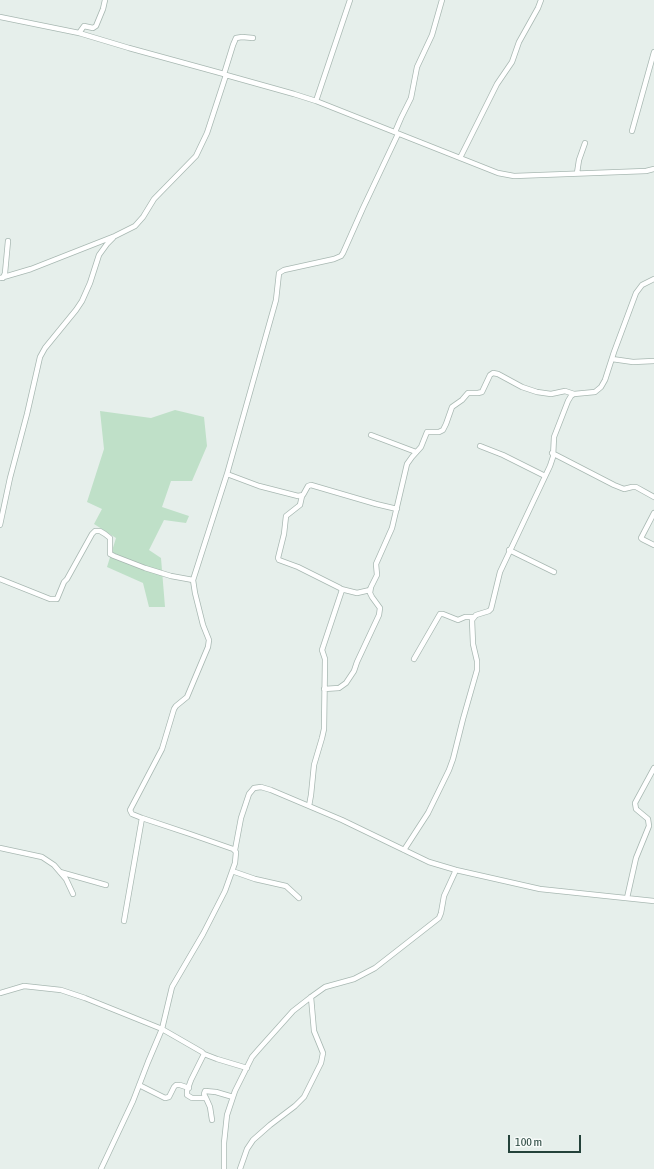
<!DOCTYPE html>
<html>
<head>
<meta charset="utf-8">
<style>
  body { margin:0 }
  #map { position:relative; width:654px; height:1169px; overflow:hidden; background:#e6efeb; font-family:"Asap Condensed",sans-serif }
  canvas { display:block }
  .scale { position:absolute; left:508px; top:1135px; width:73px; height:18px; box-sizing:border-box; border:2px solid #24423a; border-top:0; padding-left:5px; font-size:12px; line-height:14px; white-space:nowrap; color:#24423a; -webkit-text-stroke:3px #f7fbf9; paint-order:stroke }
</style>
</head>
<body>
<div id="map">
<canvas width="654" height="1169"></canvas>
<div class="scale">100 m</div>
</div>
<script>
const g = document.querySelector('canvas').getContext('2d');
g.lineJoin = 'round';
function paint(path, color) {
  g.fillStyle = color;
  g.fill(path, 'evenodd');
}
function toPath(rows) {
  const path = new Path2D();
  for (const r of rows) {
    path.moveTo(r[0], r[1]);
    for (let i = 2; i < r.length; i += 2) path.lineTo(r[i], r[i + 1]);
  }
  return path;
}
function trace(path, color, width, dash) {
  g.strokeStyle = color;
  g.lineWidth = width;
  g.lineCap = dash ? 'butt' : 'round';
  g.setLineDash(dash || []);
  g.stroke(path);
}
const green = toPath([
  [175,410,204,417,207,446,192,481,171,481,162,507,189,516,186,523,164,520,149,550,161,558,165,607,149,607,143,583,107,567,116,538,94,524,102,509,87,502,104,449,100,411,151,418]
]);
const street = toPath([
  [0,17,79,33,129,48,224,74,226,75,294,94,316,101,498,173,514,176,646,171,654,169],
  [79,33,84,26,93,28,96,26,103,9,105,0],
  [224,74,233,45,236,38,242,37,253,38],
  [316,101,350,0],
  [632,131,654,52],
  [395,132,401,118,411,98,417,67,432,35,442,0],
  [460,158,497,84,512,62,519,42,538,8,541,0],
  [577,173,579,160,585,143],
  [0,278,31,269,115,236,135,226,143,217,154,199,196,156,207,133,226,75],
  [3,278,5,273,8,241],
  [612,359,633,362,654,361],
  [371,435,416,452],
  [480,446,503,455,545,476],
  [552,453,614,485,624,489,632,487,636,487,654,497],
  [227,474,259,486,298,496,303,495,308,486,311,485,376,504,397,509],
  [302,496,300,505,286,516,284,534,278,558,279,560,298,567,340,588,342,590,322,650,325,659,324,729,322,738,314,765,311,795,309,806],
  [654,513,641,538,642,539,654,545],
  [0,525,10,478,27,414,40,357,45,348,76,310,82,301,90,283,99,255,107,244,113,238],
  [509,550,554,572],
  [0,579,50,599,57,599,64,582,67,579,92,534,95,531,100,531,105,534,110,538,110,554,114,556,145,568,171,576,193,580],
  [341,589,357,593,370,590,370,589],
  [414,659,440,614,443,614,458,620,465,617,474,617],
  [324,689,339,688,346,683,354,671,357,662,379,615,380,608,372,597,370,593,371,587,377,575,376,564,392,528,407,464,412,457,421,447,427,432,439,432,443,430,446,424,452,407,462,400,468,393,478,393,482,392,490,375,493,373,498,374,522,387,537,392,551,394,565,391,574,394],
  [0,848,42,857,54,865,66,879,73,894],
  [235,850,241,818,249,794,254,788,261,787,271,790,342,820,429,862,456,870,540,889,654,901],
  [404,850,428,813,449,770,453,759,463,719,477,670,477,661,473,644,472,620,476,615,489,611,491,609,500,572,550,466,553,457,554,437,568,401,571,396,574,394,595,392,601,387,605,380,614,352,636,293,642,285,654,279],
  [232,871,255,879,286,886,299,898],
  [60,872,106,885],
  [627,898,636,858,649,826,648,819,636,809,635,803,654,768],
  [124,921,142,818],
  [0,993,24,986,61,990,85,998,162,1029,202,1052,204,1054,191,1080,187,1091,187,1095,192,1098,206,1098],
  [204,1054,217,1059,247,1068],
  [139,1085,165,1098,169,1097,174,1087,176,1085,180,1085,189,1088],
  [212,1120,210,1107,206,1098,204,1094,205,1091,216,1092,233,1097],
  [101,1169,133,1101,148,1062,162,1029,172,987,203,934,225,891,235,863,236,852,233,849,190,834,142,818,132,814,130,810,162,749,174,709,176,706,187,697,208,647,209,640,203,625,195,593,193,580,227,474,276,300,279,273,284,270,334,259,341,256,343,253,363,208,398,134],
  [224,1169,224,1143,227,1115,235,1091,252,1057,259,1049,293,1011,311,997,325,987,354,979,375,968,439,918,441,913,444,896,456,870],
  [240,1169,247,1149,253,1140,270,1125,295,1106,304,1097,321,1063,323,1053,314,1031,311,997]
]);
paint(green, '#bfe0c8');
trace(street, '#a8b8b2', 6);
trace(street, '#fff', 4.5);
</script>
</body>
</html>
